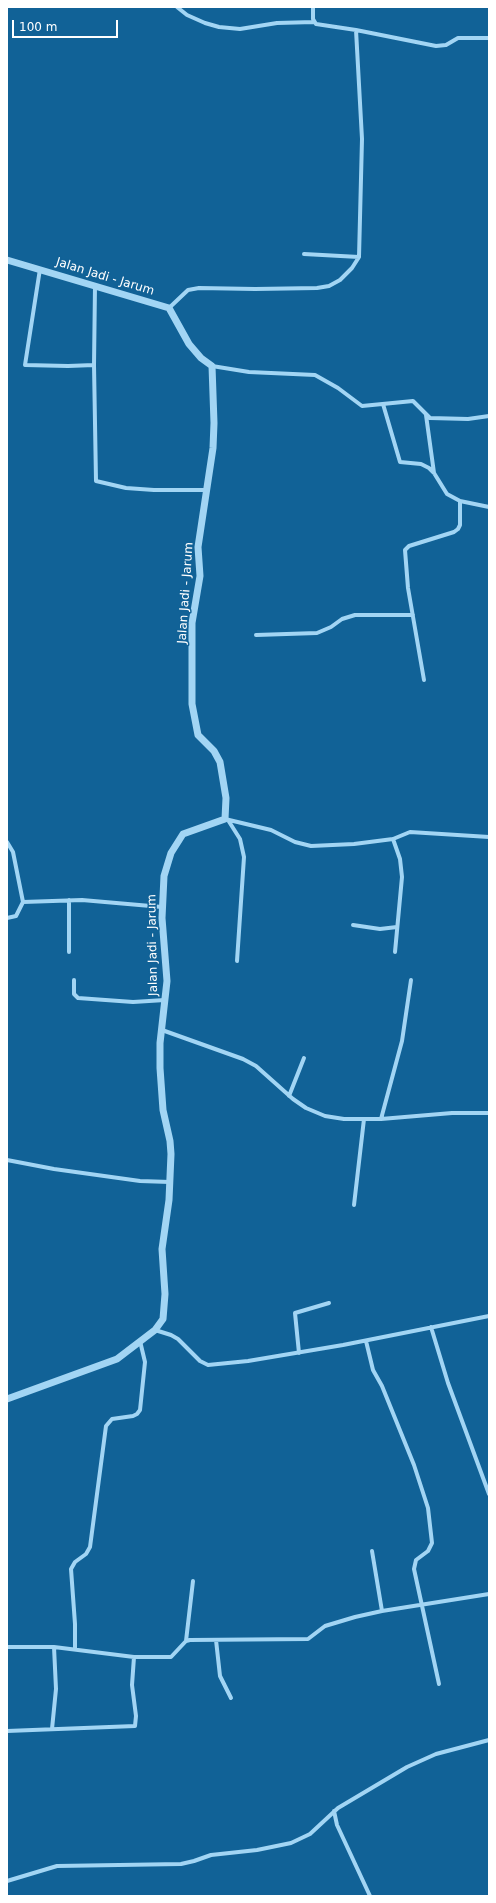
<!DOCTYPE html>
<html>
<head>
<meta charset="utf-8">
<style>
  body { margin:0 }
  #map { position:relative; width:496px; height:1903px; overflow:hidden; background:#116297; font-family:"DejaVu Sans",sans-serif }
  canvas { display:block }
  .frame { position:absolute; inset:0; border:8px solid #fff; pointer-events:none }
  .scale { position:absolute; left:12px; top:20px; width:106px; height:18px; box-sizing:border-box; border:2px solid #fff; border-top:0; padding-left:5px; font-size:12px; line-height:14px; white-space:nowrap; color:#fff; -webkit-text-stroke:3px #116297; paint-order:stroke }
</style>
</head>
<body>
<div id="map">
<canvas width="496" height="1903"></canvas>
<div class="frame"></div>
<div class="scale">100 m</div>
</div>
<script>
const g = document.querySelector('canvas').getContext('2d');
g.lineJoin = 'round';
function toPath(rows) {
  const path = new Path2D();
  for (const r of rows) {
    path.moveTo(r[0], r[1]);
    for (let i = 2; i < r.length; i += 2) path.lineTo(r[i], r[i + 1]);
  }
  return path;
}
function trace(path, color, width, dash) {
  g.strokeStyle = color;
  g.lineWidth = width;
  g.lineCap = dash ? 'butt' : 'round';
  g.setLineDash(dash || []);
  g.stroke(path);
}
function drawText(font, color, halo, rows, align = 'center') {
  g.font = font + ' "DejaVu Sans",sans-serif';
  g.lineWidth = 3;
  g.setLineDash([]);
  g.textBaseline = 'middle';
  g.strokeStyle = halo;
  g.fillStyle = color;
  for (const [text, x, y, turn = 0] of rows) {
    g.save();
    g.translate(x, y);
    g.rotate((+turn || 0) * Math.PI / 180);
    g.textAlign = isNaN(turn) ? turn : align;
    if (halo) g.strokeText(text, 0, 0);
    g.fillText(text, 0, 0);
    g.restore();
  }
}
const minor = toPath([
  [177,7,187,15,205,23,219,27,240,29,277,23,314,22],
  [356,30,436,46,446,45,458,38,489,38],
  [304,254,359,257],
  [40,269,25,365,68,366,94,365],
  [95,286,94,365,96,481,126,488,154,490,207,490],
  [169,308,188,290,199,288,255,289,317,288,329,286,340,280,352,268,359,257,362,139,356,30,316,24,313,19,313,7],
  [212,366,249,372,315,375,338,388,362,406,413,401,430,418,468,419,489,416],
  [383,404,400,462,421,464,429,468,434,473,447,494,460,501],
  [426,415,434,473],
  [256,635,317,633,331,627,342,619,355,615,413,615],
  [424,680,408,588,405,550,409,546,454,532,458,529,460,525,460,501,489,507],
  [225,819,271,830,295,842,311,846,354,844,393,839,410,832,489,837],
  [228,820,240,839,244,857,237,961],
  [393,839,400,859,402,877,395,952],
  [7,842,13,852,23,902,82,900,162,907],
  [69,900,69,952],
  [7,918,16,916,23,902],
  [353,925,380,929,397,927],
  [74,980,74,994,78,998,133,1002,165,1000],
  [162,1030,243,1059,256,1066,293,1099,306,1108,325,1116,344,1119,381,1119,452,1113,489,1113],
  [289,1096,304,1058],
  [381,1119,402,1041,411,980],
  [7,1160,54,1169,140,1181,170,1182],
  [354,1205,364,1119],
  [431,1327,448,1383,489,1494],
  [155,1330,171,1335,178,1339,200,1361,208,1365,248,1361,343,1345,489,1316],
  [366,1341,373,1370,382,1386,414,1465,428,1508,432,1543,428,1551,416,1560,414,1569,439,1684],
  [299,1353,295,1313,329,1303],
  [372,1551,382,1611],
  [216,1640,220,1676,231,1698],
  [186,1641,193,1581],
  [7,1647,54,1647,134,1657,171,1657,186,1641,190,1640,308,1639,325,1626,355,1617,382,1611,489,1594],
  [75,1649,75,1624,71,1569,75,1562,86,1554,90,1547,106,1426,112,1419,133,1416,137,1414,140,1410,145,1362,140,1341],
  [52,1729,56,1689,54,1647],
  [7,1731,135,1726,136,1716,132,1685,134,1657],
  [334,1811,337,1825,370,1896],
  [7,1881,57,1866,181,1864,194,1861,211,1855,257,1850,291,1843,310,1834,338,1808,407,1767,436,1754,489,1740]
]);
const tertiary = toPath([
  [7,260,169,308,189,344,201,358,212,366,214,423,213,448,198,547,200,576,192,623,192,704,198,735,214,751,220,762,226,798,225,819,183,834,171,853,164,876,162,918,167,981,160,1043,160,1068,163,1110,170,1141,171,1154,169,1200,162,1249,165,1294,163,1319,155,1330,117,1359,7,1399]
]);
const streetNames = [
  ["Jalan Jadi - Jarum",105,277,17],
  ["Jalan Jadi - Jarum",186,593,-86],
  ["Jalan Jadi - Jarum",153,945,-91]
];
trace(minor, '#a2d5f4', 4);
trace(tertiary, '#a2d5f4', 7);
drawText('12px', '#fff', '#116297', streetNames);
</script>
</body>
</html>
